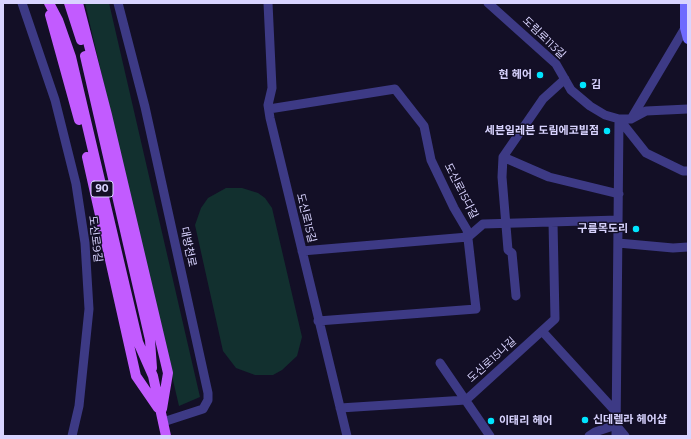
<!DOCTYPE html>
<html>
<head>
<meta charset="utf-8">
<style>
  body { margin:0 }
  #map { position:relative; width:691px; height:439px; overflow:hidden; background:#130f26; font-family:Montserrat,sans-serif }
  canvas { display:block }
  .frame { position:absolute; inset:0; border:4px solid #d9d4ff; pointer-events:none }
</style>
</head>
<body>
<div id="map">
<canvas width="691" height="439"></canvas>
<div class="frame"></div>
</div>
<script>
const g = document.querySelector('canvas').getContext('2d');
g.lineJoin = 'round';
function paint(path, color) {
  g.fillStyle = color;
  g.fill(path, 'evenodd');
}
function toPath(rows) {
  const path = new Path2D();
  for (const r of rows) {
    path.moveTo(r[0], r[1]);
    for (let i = 2; i < r.length; i += 2) path.lineTo(r[i], r[i + 1]);
  }
  return path;
}
function trace(path, color, width, dash) {
  g.strokeStyle = color;
  g.lineWidth = width;
  g.lineCap = dash ? 'butt' : 'round';
  g.setLineDash(dash || []);
  g.stroke(path);
}
function drawText(font, color, halo, rows, align = 'center') {
  g.font = font + ' Montserrat,"Noto Sans KR",sans-serif';
  g.lineWidth = 3;
  g.setLineDash([]);
  g.textBaseline = 'middle';
  g.strokeStyle = halo;
  g.fillStyle = color;
  for (const [text, x, y, turn = 0] of rows) {
    g.save();
    g.translate(x, y);
    g.rotate((+turn || 0) * Math.PI / 180);
    g.textAlign = isNaN(turn) ? turn : align;
    if (halo) g.strokeText(text, 0, 0);
    g.fillText(text, 0, 0);
    g.restore();
  }
}
const green = toPath([
  [85,3,109,3,200,397,179,406],
  [226,188,242,188,258,193,265,198,272,208,302,337,297,356,282,370,273,375,255,375,236,368,223,351,195,225,201,208,208,198]
]);
const street = toPath([
  [22,3,55,100,76,184,85,243,89,309,79,406,72,436],
  [118,3,145,107,208,393,208,400,203,409,163,422],
  [268,3,272,88,268,105,270,118,347,436],
  [488,3,556,64,571,90,590,106,605,115,619,119,631,119,646,111,688,109],
  [269,109,395,89,424,126,431,160,454,208,467,230,476,309,318,321],
  [619,119,646,153,683,171,688,171],
  [631,119,685,28],
  [503,157,549,177,619,194],
  [618,243,673,248,688,247],
  [302,251,468,237,483,224,618,220],
  [516,296,512,253,508,250,502,177,503,157,543,99,565,79],
  [542,331,616,412],
  [440,363,490,436],
  [340,408,466,400,555,319,553,222],
  [589,436,595,432,616,425,625,436],
  [616,436,619,119]
]);
const secondary = toPath([
  [685,3,685,28,688,39]
]);
const primary = toPath([
  [49,3,58,20,71,57,138,342,153,376,166,436],
  [69,3,81,40],
  [78,3,107,115,168,373,162,409],
  [50,15,79,120],
  [85,56,150,340,152,368],
  [87,157,136,376,158,408]
]);
const markers = [
  [540,75,4,"#00e5ff"],
  [583,85,4,"#00e5ff"],
  [607,131,4,"#00e5ff"],
  [636,229,4,"#00e5ff"],
  [585,420,4,"#00e5ff"],
  [491,421,4,"#00e5ff"]
];
const shields = [
  [102,189,22]
];
const shieldNames = [
  ["90",102,189]
];
const streetNames = [
  ["도림로113길",544,38,44],
  ["도신로15다길",461,191,63],
  ["도신로15길",306,218,76],
  ["도신로9길",95,239,83],
  ["대방천로",188,247,78],
  ["도신로15나길",492,360,-42]
];
const poiNames = [
  ["현 헤어",532,75],
  ["김",591,85,"left"],
  ["세븐일레븐 도림에코빌점",599,131],
  ["구름목도리",628,229],
  ["신데렐라 헤어샵",593,420,"left"],
  ["이태리 헤어",499,421,"left"]
];
paint(green, '#12302f');
trace(street, '#3d3a85', 9);
trace(secondary, '#6f6bff', 10);
trace(primary, '#c25bff', 10);
for (const [x, y, r, color] of markers) {
  const dot = new Path2D();
  dot.arc(x, y, r, 0, 2 * Math.PI);
  g.fillStyle = color;
  g.fill(dot);
  trace(dot, '#130f26', 1.5);
}
for (const [x, y, w] of shields) {
  const box = new Path2D();
  box.roundRect(x - w / 2, y - 8, w, 16, 3);
  g.fillStyle = '#130f26';
  g.fill(box);
  trace(box, '#d9d4ff', 1);
}
drawText('bold 10px', '#d9d4ff', null, shieldNames);
drawText('11px', '#d9d4ff', '#130f26', streetNames);
drawText('bold 11px', '#d9d4ff', '#130f26', poiNames, 'right');
</script>
</body>
</html>
